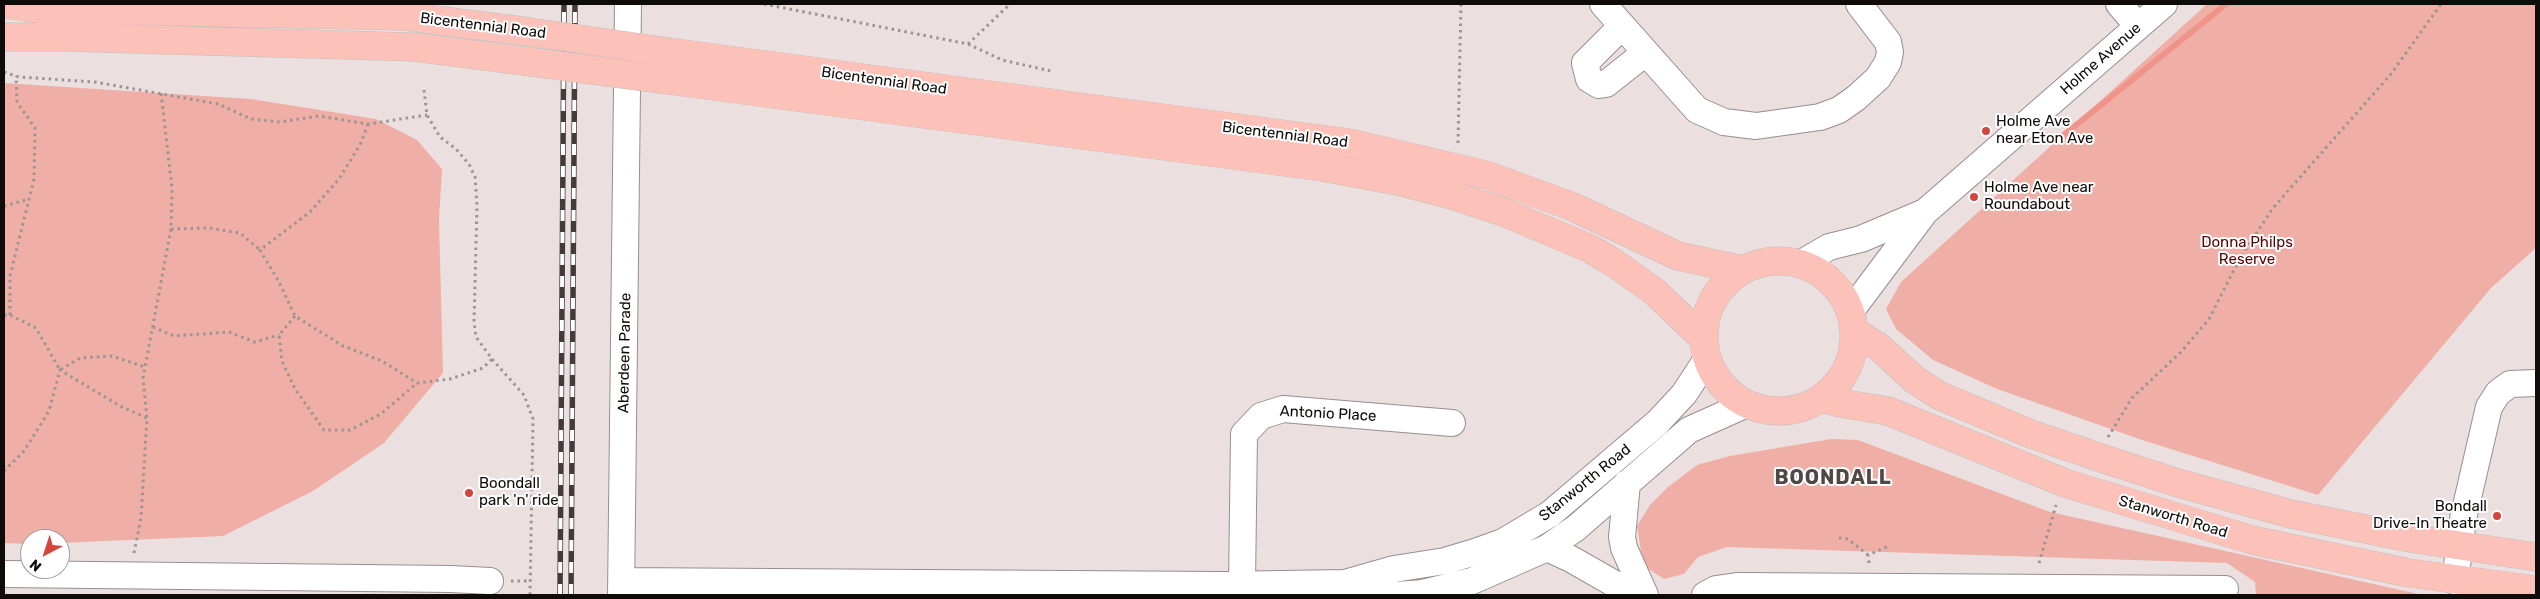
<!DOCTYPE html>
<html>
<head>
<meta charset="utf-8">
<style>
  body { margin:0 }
  #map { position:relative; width:2540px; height:599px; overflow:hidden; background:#ebe0df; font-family:Rubik,sans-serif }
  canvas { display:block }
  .frame { position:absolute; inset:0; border:5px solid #0e0b0a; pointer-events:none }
  .north { position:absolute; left:20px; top:529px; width:50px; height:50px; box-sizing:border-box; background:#fff; border:1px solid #9f9d9d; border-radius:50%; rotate:220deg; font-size:14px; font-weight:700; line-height:20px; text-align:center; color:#0e0b0a }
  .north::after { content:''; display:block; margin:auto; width:18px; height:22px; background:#d4453e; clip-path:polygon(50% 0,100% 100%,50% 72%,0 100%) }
</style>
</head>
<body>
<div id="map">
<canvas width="2540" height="599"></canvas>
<div class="frame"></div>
<div class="north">N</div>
</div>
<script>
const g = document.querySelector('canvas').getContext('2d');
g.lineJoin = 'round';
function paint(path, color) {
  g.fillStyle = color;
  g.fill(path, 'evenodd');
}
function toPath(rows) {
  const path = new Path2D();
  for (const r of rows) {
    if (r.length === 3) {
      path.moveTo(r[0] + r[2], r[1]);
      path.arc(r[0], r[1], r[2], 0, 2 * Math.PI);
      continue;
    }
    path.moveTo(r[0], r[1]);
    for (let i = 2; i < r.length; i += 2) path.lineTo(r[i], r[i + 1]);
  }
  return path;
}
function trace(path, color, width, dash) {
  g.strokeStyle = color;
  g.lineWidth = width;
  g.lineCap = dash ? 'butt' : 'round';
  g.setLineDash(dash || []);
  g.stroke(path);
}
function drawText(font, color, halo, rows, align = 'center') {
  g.font = font + ' Rubik,sans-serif';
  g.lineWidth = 4;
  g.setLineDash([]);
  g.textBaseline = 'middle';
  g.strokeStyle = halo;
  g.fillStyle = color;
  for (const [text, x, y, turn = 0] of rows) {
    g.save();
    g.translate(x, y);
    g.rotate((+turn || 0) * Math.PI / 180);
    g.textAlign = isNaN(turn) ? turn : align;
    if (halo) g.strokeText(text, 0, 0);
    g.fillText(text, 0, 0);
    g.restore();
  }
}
const green = toPath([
  [2207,4,2536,4,2536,248,2491,288,2318,495,2142,440,1997,389,1933,360,1896,329,1886,309,1901,282],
  [4,83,251,99,376,119,417,140,442,169,439,219,443,373,384,443,313,491,223,536,60,543,60,539,30,539,30,544,4,543],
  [1831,439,1858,440,2050,512,2423,595,2256,595,2255,582,2227,563,1727,547,1698,557,1684,574,1664,579,1647,568,1642,557,1637,526,1650,505,1668,487,1697,465,1730,456]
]);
const stream = toPath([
  [2060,138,2226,4]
]);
const path = toPath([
  [764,4,968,44,1002,60,1051,71],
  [968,44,1010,4],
  [4,72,19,77,95,82,218,104,251,119,280,122,319,116,368,124,427,115],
  [424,90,427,115,440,137,456,149,469,164,475,177,477,205,474,322,476,337,492,359,524,395,533,419,530,595],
  [368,124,361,143,339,179,310,212,260,250,278,280,295,316,343,346,382,361,417,383,450,379,483,368,492,359],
  [1458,143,1461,4],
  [4,206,29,199],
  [171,229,209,228,240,233,260,250],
  [4,315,10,315,36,328,60,370,80,358,112,356,145,367],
  [10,315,10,276,34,179,35,128,17,102,16,76],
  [295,316,279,335,282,361,295,389,324,430,350,430,381,414,417,383],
  [153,327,174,336,229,332,255,342,279,335],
  [2108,437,2132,398,2181,352,2209,319,2240,258,2273,208,2391,74,2441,4],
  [4,471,24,451,49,411,60,370,120,406,147,418],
  [1839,538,1848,539,1868,555],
  [134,553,141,518,147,418,143,378,171,229,172,188,161,93],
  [1869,563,1868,555,1889,546],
  [2039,563,2056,505],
  [511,581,530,581]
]);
const minor = toPath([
  [1603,4,1697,110,1724,122,1756,126,1820,117,1839,110,1856,98,1878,78,1888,62,1890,52,1888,42,1859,4],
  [2119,4,2138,26],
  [1622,26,1585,63,1589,79,1599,85,1606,84,1645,53],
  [1800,264,1829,247,1861,239,1925,212],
  [1850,312,1925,212,2164,4],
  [1627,483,1622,537,1624,548,1645,595],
  [1547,548,1571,559,1634,595],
  [4,574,451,579,490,581],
  [622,581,1219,585,1344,583,1396,595],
  [2455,581,2463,519,2489,407,2498,393,2510,384,2536,383],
  [1345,583,1394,569,1445,561,1475,552,1503,542,1550,514,1657,423,1684,394,1707,359],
  [1242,585,1244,434,1261,416,1283,409,1452,423],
  [621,595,628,4],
  [1397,595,1423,593,1472,581,1547,548,1576,528,1689,430,1747,404],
  [1705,595,1716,589,1737,586,2225,589]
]);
const major = toPath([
  [4,4,40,9,404,16,523,31],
  [4,37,62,37,414,47,524,61],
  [669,52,1350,143,1486,175,1571,206,1678,256,1743,270],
  [668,80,1322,167,1397,181,1448,194,1503,212,1591,249,1614,263,1655,292,1704,339],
  [1779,336,75],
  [1854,331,1880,348,1915,380,1940,396,2031,434,2101,458,2178,483,2291,514,2410,538,2536,557],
  [1822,398,1840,403,1888,411,2065,483,2252,540,2409,573,2536,590]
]);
const rail = toPath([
  [560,595,564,4],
  [571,595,575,4]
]);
const majorBridge = toPath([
  [523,31,669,52],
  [524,61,668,80]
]);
const markers = [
  [1986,131,5,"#d4453e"],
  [1974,197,5,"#d4453e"],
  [469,493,5,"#d4453e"],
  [2497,516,5,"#d4453e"]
];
const streetNames = [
  ["Bicentennial Road",483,26,7],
  ["Holme Avenue",2101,59,-41],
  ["Bicentennial Road",884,81,8],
  ["Bicentennial Road",1285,135,7],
  ["Aberdeen Parade",625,353,-89],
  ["Antonio Place",1328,414,3],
  ["Stanworth Road",1585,483,-39],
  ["Stanworth Road",2173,517,17]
];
const poiNames = [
  ["Holme Ave",1996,122],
  ["near Eton Ave",1996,139],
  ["Holme Ave near",1984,188],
  ["Roundabout",1984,205],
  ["Boondall",479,484],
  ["park 'n' ride",479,501],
  ["Bondall",2487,507,"right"],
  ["Drive-In Theatre",2487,524,"right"]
];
const parkNames = [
  ["Donna Philps",2247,243],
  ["Reserve",2247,260]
];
const districtNames = [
  ["BOONDALL",1833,478]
];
paint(green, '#efafa7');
trace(stream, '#f09489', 6);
trace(minor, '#988e8d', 28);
trace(major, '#c0c0bf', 29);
trace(path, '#9c9493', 3, [2.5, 4]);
trace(minor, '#fff', 26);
trace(major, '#fcc1b9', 28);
trace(rail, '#413c3b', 5.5);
trace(rail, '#fff', 4, [11]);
trace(majorBridge, '#c0c0bf', 29, []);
trace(majorBridge, '#fcc1b9', 28);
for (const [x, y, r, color] of markers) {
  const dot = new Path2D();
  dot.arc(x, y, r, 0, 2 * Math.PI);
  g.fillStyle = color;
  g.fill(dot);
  trace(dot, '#fff', 2);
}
drawText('15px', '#0e0b0a', '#fff', streetNames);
drawText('15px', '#0e0b0a', '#fff', poiNames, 'left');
drawText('15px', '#580407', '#fff', parkNames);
g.letterSpacing = '1px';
drawText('bold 20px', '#504846', '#fff', districtNames);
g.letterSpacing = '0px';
</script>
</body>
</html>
